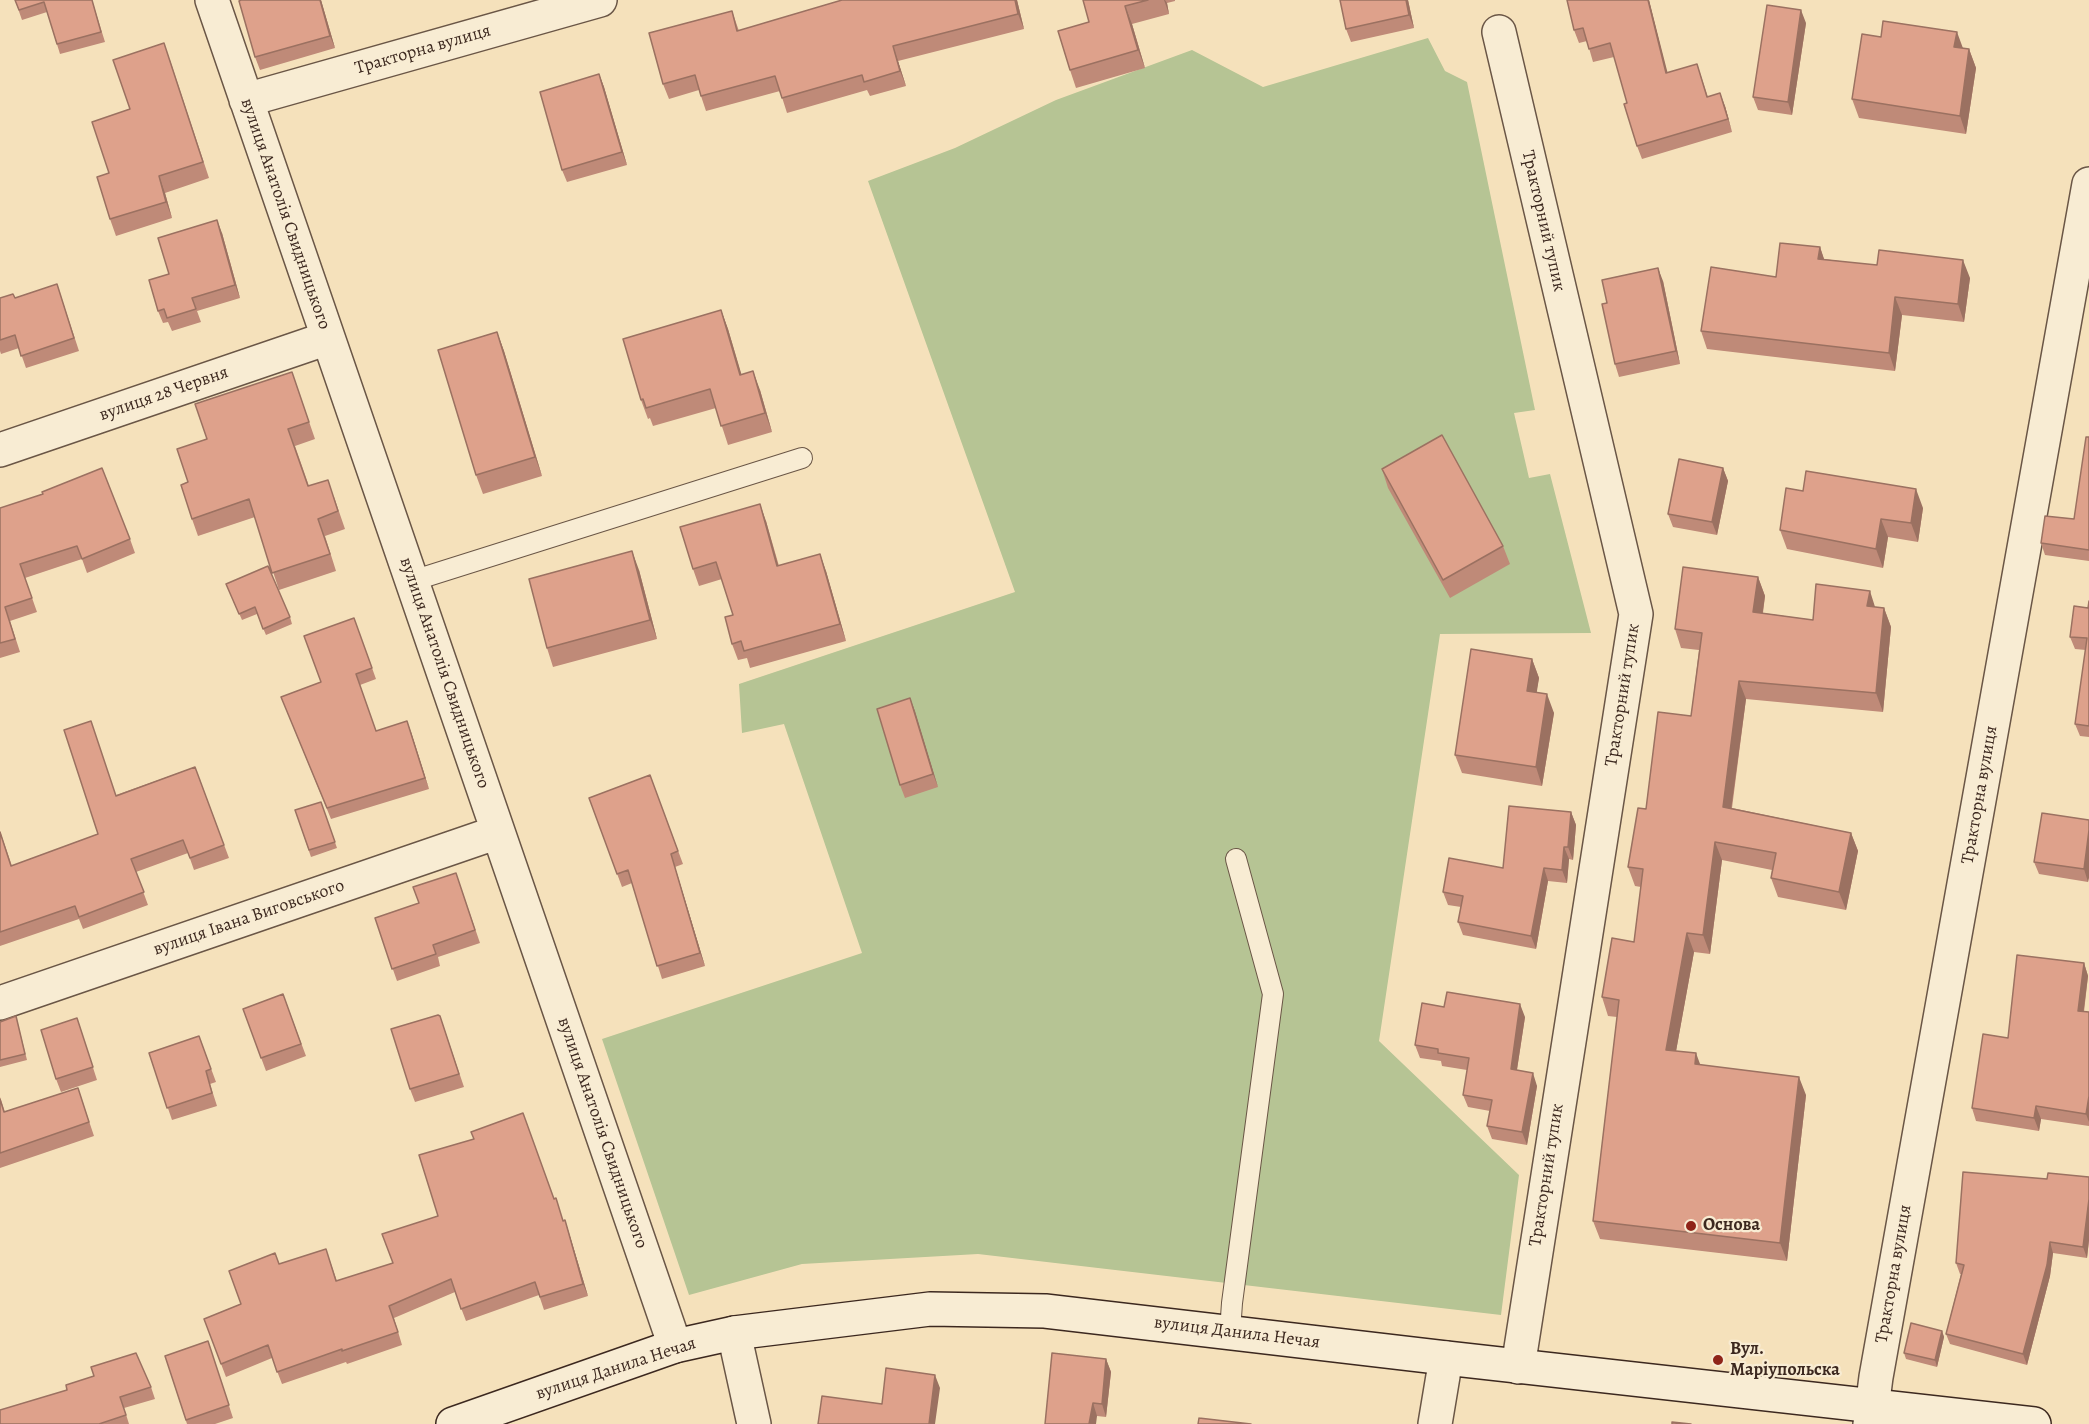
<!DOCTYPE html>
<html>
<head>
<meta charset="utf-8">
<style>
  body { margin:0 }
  canvas { display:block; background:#f5e1bb }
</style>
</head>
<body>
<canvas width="2089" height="1424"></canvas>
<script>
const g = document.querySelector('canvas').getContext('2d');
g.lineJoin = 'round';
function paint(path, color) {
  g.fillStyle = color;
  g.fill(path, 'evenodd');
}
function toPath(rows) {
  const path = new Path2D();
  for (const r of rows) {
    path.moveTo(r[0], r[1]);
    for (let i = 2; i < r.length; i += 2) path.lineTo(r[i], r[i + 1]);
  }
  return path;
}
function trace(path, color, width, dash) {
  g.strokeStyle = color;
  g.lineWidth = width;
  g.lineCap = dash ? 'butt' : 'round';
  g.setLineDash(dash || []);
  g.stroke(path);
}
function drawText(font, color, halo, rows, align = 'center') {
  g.font = font + ' Alegreya,serif';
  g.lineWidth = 4.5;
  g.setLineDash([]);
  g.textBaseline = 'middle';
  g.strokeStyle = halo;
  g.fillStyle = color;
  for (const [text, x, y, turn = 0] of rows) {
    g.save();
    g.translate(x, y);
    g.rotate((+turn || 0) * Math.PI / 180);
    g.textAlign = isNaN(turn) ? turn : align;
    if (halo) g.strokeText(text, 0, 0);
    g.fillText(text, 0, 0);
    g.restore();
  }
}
const green = toPath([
  [1428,38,1445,71,1467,82,1535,410,1514,413,1529,478,1550,474,1591,633,1440,634,1379,1041,1519,1175,1501,1315,978,1254,802,1264,689,1295,602,1039,862,953,784,724,742,733,739,684,1015,592,868,181,955,148,1056,100,1192,50,1263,87]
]);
const lane = toPath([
  [412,581,802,458],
  [1230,1332,1232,1303,1273,994,1236,859]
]);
const street = toPath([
  [212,0,675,1346],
  [1499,32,1636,614,1518,1367],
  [246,100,600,0],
  [0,450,328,338],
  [0,1003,498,832],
  [734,1333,754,1424],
  [1435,1424,1446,1358],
  [1870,1424,1876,1377,2089,184]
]);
const secondary = toPath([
  [453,1424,675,1346,734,1333,930,1309,1045,1311,1446,1358,2034,1424]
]);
const wall = toPath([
  [15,0,92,0,105,42,60,54,47,12,22,20],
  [241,0,321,0,335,48,260,70,255,57],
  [842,0,1017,0,1024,29,898,61,906,86,870,96,867,90,787,113,780,91,706,111,699,90,669,99,663,84,732,11,739,31],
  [1083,0,1175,0,1175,1,1167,3,1169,14,1132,24,1145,68,1076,88,1070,70,1089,22],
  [1340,0,1408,0,1414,28,1351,42,1346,29],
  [1567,0,1649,0,1667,73,1697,64,1708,97,1725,106,1732,132,1642,159,1637,146,1627,103,1614,57,1593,62,1587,41,1579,43,1574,30],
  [1806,23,1792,115,1758,110,1753,97],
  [1963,48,1969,49,1976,68,1966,134,1859,118,1852,99],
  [170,60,209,178,165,193,172,218,116,236,110,219,109,173,130,109],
  [599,74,604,87,627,165,567,182,562,170],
  [222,233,240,298,197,311,201,322,172,331,168,322,163,323,158,311,169,274],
  [1820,247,1824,259,1970,278,1964,322,1902,315,1895,371,1707,349,1701,331],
  [1663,281,1680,364,1619,377,1615,364],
  [57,284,79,351,26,368,19,348,1,354,0,351,0,298,15,298],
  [721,310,728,329,741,374,760,390,772,432,728,445,716,408,653,426,650,418,648,419,641,400],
  [497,332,504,351,542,476,483,494,476,475],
  [292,372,315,439,295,446,309,486,334,497,345,529,325,536,336,571,279,590,255,517,198,536,192,519,188,482,207,439],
  [2089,437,2089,561,2045,555,2041,543,2074,519],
  [1723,468,1728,481,1717,535,1673,527,1668,514],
  [1382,469,1503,546,1510,564,1450,598,1388,488],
  [0,508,130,539,135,553,87,573,82,559,25,578,37,612,10,621,20,652,0,658],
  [1923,508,1918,542,1888,537,1883,568,1787,549,1780,530],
  [766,521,779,566,826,571,846,641,750,668,747,658,738,660,732,644,733,615,722,579,699,586,693,569],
  [639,570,657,639,553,667,547,648],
  [1758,577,1765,596,1763,613,1813,620,1876,607,1884,608,1891,627,1883,712,1746,699,1732,808,1851,833,1858,851,1846,910,1778,897,1771,878,1772,870,1722,860,1710,954,1694,952,1676,1051,1701,1065,1806,1095,1787,1261,1600,1239,1593,1221,1617,1017,1608,1016,1602,997,1634,942,1641,887,1635,886,1628,867,1646,809,1691,716,1699,650,1681,648,1675,629],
  [229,590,290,617,292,624,266,635,257,614,242,620],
  [2089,601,2089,737,2080,736,2075,724,2086,650,2075,649,2070,637,2088,608],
  [354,618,376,679,360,685,376,731,411,732,429,789,331,819,281,697,321,682],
  [1532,659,1539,678,1536,693,1554,713,1542,786,1462,773,1455,755],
  [910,698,938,787,905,798,900,785],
  [195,767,229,858,194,870,188,853,136,872,148,905,83,929,79,919,0,946,0,831,12,866,98,834,116,795],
  [650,775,683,864,675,867,705,966,662,979,632,883,622,887,589,798],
  [321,802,337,848,311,857,295,810],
  [1571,812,1576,825,1573,860,1569,859,1567,883,1548,881,1536,949,1463,935,1458,922,1461,907,1448,905,1443,892,1503,868],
  [2089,820,2088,882,2039,874,2034,862],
  [456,873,480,943,438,957,440,966,397,981,375,918,419,903],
  [2084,963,2088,976,2084,1012,2089,1012,2089,1126,2041,1119,2039,1131,1976,1121,1972,1108,2008,1038],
  [283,994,306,1056,266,1071,243,1009],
  [1444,1007,1525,1017,1517,1070,1537,1086,1527,1145,1492,1139,1487,1126,1490,1111,1468,1107,1463,1095,1467,1070,1442,1066,1441,1061,1420,1058,1415,1045],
  [16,1016,27,1060,0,1067,0,1022],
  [440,1016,464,1087,415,1102,410,1089],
  [77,1018,97,1080,61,1092,56,1079],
  [199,1036,216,1082,210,1084,217,1106,172,1120,149,1053],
  [78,1088,94,1136,0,1168,0,1097,5,1112],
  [2089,1177,2089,1240,2087,1258,2053,1253,2050,1276,2027,1365,1950,1344,1946,1334,1961,1274,1960,1274,1956,1263,2047,1179],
  [554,1199,563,1221,565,1220,569,1233,588,1296,544,1310,539,1295,466,1321,455,1292,394,1318,402,1345,347,1364,346,1362,282,1384,272,1358,226,1377,204,1319,241,1304,330,1261,337,1281,393,1263],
  [1942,1331,1944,1337,1937,1367,1906,1359,1904,1353],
  [208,1341,233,1418,215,1424,187,1424,165,1356],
  [1106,1359,1111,1372,1106,1417,1097,1416,1045,1424],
  [151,1387,155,1399,124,1408,129,1424,0,1424]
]);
const shadedWall = toPath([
  [320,0,321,0,335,48,330,36],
  [1015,0,1017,0,1024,29,1018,14],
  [1164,0,1165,0,1167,3,1169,14],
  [1406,0,1408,0,1414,28,1409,15],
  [1648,0,1649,0,1671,86,1666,73],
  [1125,6,1132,24,1145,68,1138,50],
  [1801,10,1806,23,1792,115,1788,102],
  [1957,32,1964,51,1954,47],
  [893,46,898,61,906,86,900,71],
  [1969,49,1976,68,1966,134,1960,116],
  [599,74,604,87,627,165,622,152],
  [1720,93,1725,106,1732,132],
  [159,176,165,193,172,218,166,202],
  [217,220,222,233,240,298,235,285],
  [1820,247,1826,265,1818,259],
  [1963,260,1970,278,1964,322,1958,304],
  [1658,268,1663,281,1680,364,1676,351],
  [1895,297,1902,315,1895,371,1889,353],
  [721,310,728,329,747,393,740,375],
  [497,332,504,351,542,476,535,457],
  [753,371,760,390,772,432,765,413],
  [1723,468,1728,481,1717,535,1712,522],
  [1916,489,1923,508,1918,542,1911,523],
  [760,504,766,521,783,583,777,566],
  [1881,519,1888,537,1883,568,1876,549],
  [632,551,639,570,657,639,650,620],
  [820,554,826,571,846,641,840,624],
  [1758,577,1765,596,1760,631,1753,612],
  [1870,591,1876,610,1867,606],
  [1884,608,1891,627,1883,712,1876,693],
  [1532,659,1539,678,1534,710,1527,691],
  [1739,681,1746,699,1729,825,1723,807],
  [1547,694,1554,713,1542,786,1536,767],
  [910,698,915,711,938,787,933,774],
  [407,721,411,732,429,789,425,778],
  [1571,812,1576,825,1573,860,1568,847],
  [2089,830,2089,878,2088,882,2084,869],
  [1851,833,1858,851,1846,910,1839,892],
  [1715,842,1722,860,1710,954,1703,935],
  [1564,847,1569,859,1567,883,1562,870],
  [671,854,675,867,705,966,700,953],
  [1544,868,1548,881,1536,949,1531,936],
  [1687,933,1694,952,1673,1068,1666,1050],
  [2084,963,2088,976,2082,1024,2078,1011],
  [1520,1004,1525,1017,1515,1082,1511,1069],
  [1696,1053,1703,1072,1695,1064],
  [1533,1073,1537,1086,1527,1145,1522,1132],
  [1799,1077,1806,1095,1787,1261,1780,1243],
  [2089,1096,2089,1122,2086,1114],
  [2036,1106,2041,1119,2039,1131,2034,1118],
  [2089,1199,2089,1240,2087,1258,2083,1247],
  [565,1220,569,1233,588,1296,583,1284],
  [2050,1242,2053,1253,2050,1276,2027,1365,2023,1354],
  [1942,1331,1944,1337,1937,1367,1935,1360],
  [1106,1359,1111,1372,1106,1417,1102,1404],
  [935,1375,940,1388,935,1424,929,1424],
  [1093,1403,1097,1416,1096,1424,1089,1424]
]);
const building = toPath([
  [15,0,92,0,101,32,57,44,44,2,19,10,15,0],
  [241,0,320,0,330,36,255,57,239,1,241,0],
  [842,0,1015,0,1018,14,893,46,900,71,864,82,862,75,782,98,775,76,701,96,695,75,663,84,649,33,732,11,737,31,842,0],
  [1083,0,1148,0,1125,6,1138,50,1070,70,1058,31,1089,22,1083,0],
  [1340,0,1406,0,1409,15,1346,29,1340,0],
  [1567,0,1648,0,1666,73,1697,64,1707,97,1720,93,1728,119,1637,146,1624,104,1627,103,1610,43,1589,49,1583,28,1574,30,1567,0],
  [1767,5,1801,10,1788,102,1753,97,1767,5],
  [1883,21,1957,32,1954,47,1969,49,1960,116,1852,99,1862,34,1881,37,1883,21],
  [164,43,203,162,159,176,166,202,110,219,97,177,109,173,92,122,130,109,113,60,164,43],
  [599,74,622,152,562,170,540,92,599,74],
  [217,220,235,285,192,298,196,309,167,318,164,309,158,311,149,280,169,274,158,238,217,220],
  [1780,243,1820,247,1818,259,1877,265,1879,250,1963,260,1958,304,1895,297,1889,353,1701,331,1711,267,1776,277,1780,243],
  [1658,268,1676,351,1615,364,1602,304,1607,303,1602,280,1658,268],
  [57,284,74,338,21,356,15,335,0,340,0,298,13,294,15,298,57,284],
  [721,310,740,375,753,371,765,413,721,426,710,389,646,408,643,399,641,400,623,339,721,310],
  [497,332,535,457,476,475,438,350,497,332],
  [292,372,309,422,288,429,308,486,328,480,338,511,318,519,330,554,272,573,249,499,192,519,181,485,188,482,177,449,207,439,195,404,292,372],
  [1442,435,1503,546,1443,580,1382,469,1442,435],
  [2086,437,2089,437,2089,550,2041,543,2045,516,2074,519,2086,437],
  [1679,459,1723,468,1712,522,1668,514,1679,459],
  [102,468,130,539,82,559,77,546,20,564,32,598,5,607,15,639,0,643,0,508,43,494,42,492,102,468],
  [1806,471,1916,489,1911,523,1881,519,1876,549,1780,530,1786,488,1803,491,1806,471],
  [760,504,777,566,820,554,840,624,744,651,741,641,732,644,725,617,733,615,716,562,693,569,680,527,760,504],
  [632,551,650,620,547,648,529,579,632,551],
  [268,566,290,617,263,629,255,607,239,614,226,584,268,566],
  [1683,567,1758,577,1753,612,1813,620,1816,584,1870,591,1867,606,1884,608,1876,693,1739,681,1723,807,1851,833,1839,892,1771,878,1776,853,1715,842,1703,935,1687,933,1666,1050,1696,1053,1695,1064,1799,1077,1780,1243,1593,1221,1619,1000,1602,997,1612,938,1634,942,1643,869,1628,867,1638,808,1646,809,1658,712,1691,716,1702,633,1675,629,1683,567],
  [2089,601,2089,726,2075,724,2087,638,2070,637,2074,606,2088,608,2089,601],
  [354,618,372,668,356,674,376,731,407,721,425,778,327,808,281,697,321,682,304,636,354,618],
  [1471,649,1532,659,1527,691,1547,694,1536,767,1455,755,1471,649],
  [910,698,933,774,900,785,877,709,910,698],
  [91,721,116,796,195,767,224,845,190,858,183,840,131,859,144,892,79,917,75,906,0,932,0,832,11,866,98,834,64,730,91,721],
  [650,775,678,851,671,854,700,953,657,966,628,870,617,874,589,798,650,775],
  [321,802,335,842,309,850,295,810,321,802],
  [1509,806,1571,812,1568,847,1564,847,1562,870,1544,868,1531,936,1458,922,1463,896,1443,892,1449,858,1503,868,1509,806],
  [2042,813,2089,820,2089,830,2084,869,2034,862,2042,813],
  [456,873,475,930,433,945,436,954,392,969,375,918,419,903,413,887,456,873],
  [2017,955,2084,963,2078,1011,2089,1012,2089,1096,2086,1114,2036,1106,2034,1118,1972,1108,1983,1034,2008,1038,2017,955],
  [1447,992,1520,1004,1511,1069,1533,1073,1522,1132,1487,1126,1492,1100,1463,1095,1469,1058,1438,1053,1438,1049,1415,1045,1422,1003,1444,1007,1447,992],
  [283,994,301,1044,261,1058,243,1009,283,994],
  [438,1015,440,1016,459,1074,410,1089,391,1029,438,1015],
  [16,1016,25,1054,0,1060,0,1022,16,1016],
  [77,1018,93,1067,56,1079,41,1030,77,1018],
  [199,1036,211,1069,206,1071,212,1093,167,1108,149,1053,199,1036],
  [78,1088,89,1122,0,1153,0,1099,4,1112,78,1088],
  [523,1113,554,1199,556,1198,563,1221,565,1220,583,1284,540,1297,535,1282,461,1309,451,1279,389,1306,398,1332,342,1351,342,1349,277,1372,268,1345,221,1364,204,1319,241,1304,229,1271,275,1253,279,1264,326,1249,336,1281,393,1263,382,1234,438,1216,419,1155,474,1139,471,1132,523,1113],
  [1963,1172,2047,1179,2048,1173,2089,1177,2089,1199,2083,1247,2050,1242,2047,1265,2023,1354,1946,1334,1964,1265,1956,1263,1963,1172],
  [1911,1323,1942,1331,1935,1360,1904,1353,1911,1323],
  [208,1341,229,1405,186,1420,165,1356,208,1341],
  [136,1353,151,1387,120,1397,126,1415,99,1424,0,1424,0,1410,67,1390,66,1385,94,1376,91,1367,136,1353],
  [1052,1353,1106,1359,1102,1404,1093,1403,1089,1424,1045,1424,1052,1353],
  [886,1368,935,1375,929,1424,818,1424,822,1396,882,1404,886,1368],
  [1199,1418,1251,1424,1198,1424,1199,1418],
  [1672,1422,1691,1424,1672,1424,1672,1422]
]);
const markers = [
  [1691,1226,6,"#8f2418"],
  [1718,1360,6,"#8f2418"]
];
const streetNames = [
  ["Тракторна вулиця",423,50,-16],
  ["вулиця Анатолія Свидницького",285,214,71],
  ["Тракторний тупик",1543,221,77],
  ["вулиця 28 Червня",164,394,-19],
  ["вулиця Анатолія Свидницького",444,673,71],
  ["Тракторний тупик",1623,695,-81],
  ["Тракторна вулиця",1980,795,-80],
  ["вулиця Івана Виговського",249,918,-19],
  ["вулиця Анатолія Свидницького",602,1133,71],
  ["Тракторний тупик",1547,1175,-81],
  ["Тракторна вулиця",1894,1274,-80],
  ["вулиця Данила Нечая",1237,1333,7],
  ["вулиця Данила Нечая",616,1369,-18]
];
const poiNames = [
  ["Основа",1703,1226],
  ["Вул.",1730,1350],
  ["Маріупольска",1730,1371]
];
paint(green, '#b6c494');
trace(lane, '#6a5646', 22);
trace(street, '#6a5646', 36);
trace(secondary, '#3c281f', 36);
trace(lane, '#f8ecd3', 20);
trace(street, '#f8ecd3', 33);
trace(secondary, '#f8ecd3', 33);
paint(wall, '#bf8a78');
paint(shadedWall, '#9b7161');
paint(building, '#dea18b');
trace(building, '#9b7161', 1.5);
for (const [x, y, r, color] of markers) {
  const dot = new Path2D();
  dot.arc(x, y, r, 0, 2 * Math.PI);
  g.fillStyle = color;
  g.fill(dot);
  trace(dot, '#f8ecd3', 2);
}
drawText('18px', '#3c281f', '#f8ecd3', streetNames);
drawText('bold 18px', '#3c281f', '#f8ecd3', poiNames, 'left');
</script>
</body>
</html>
